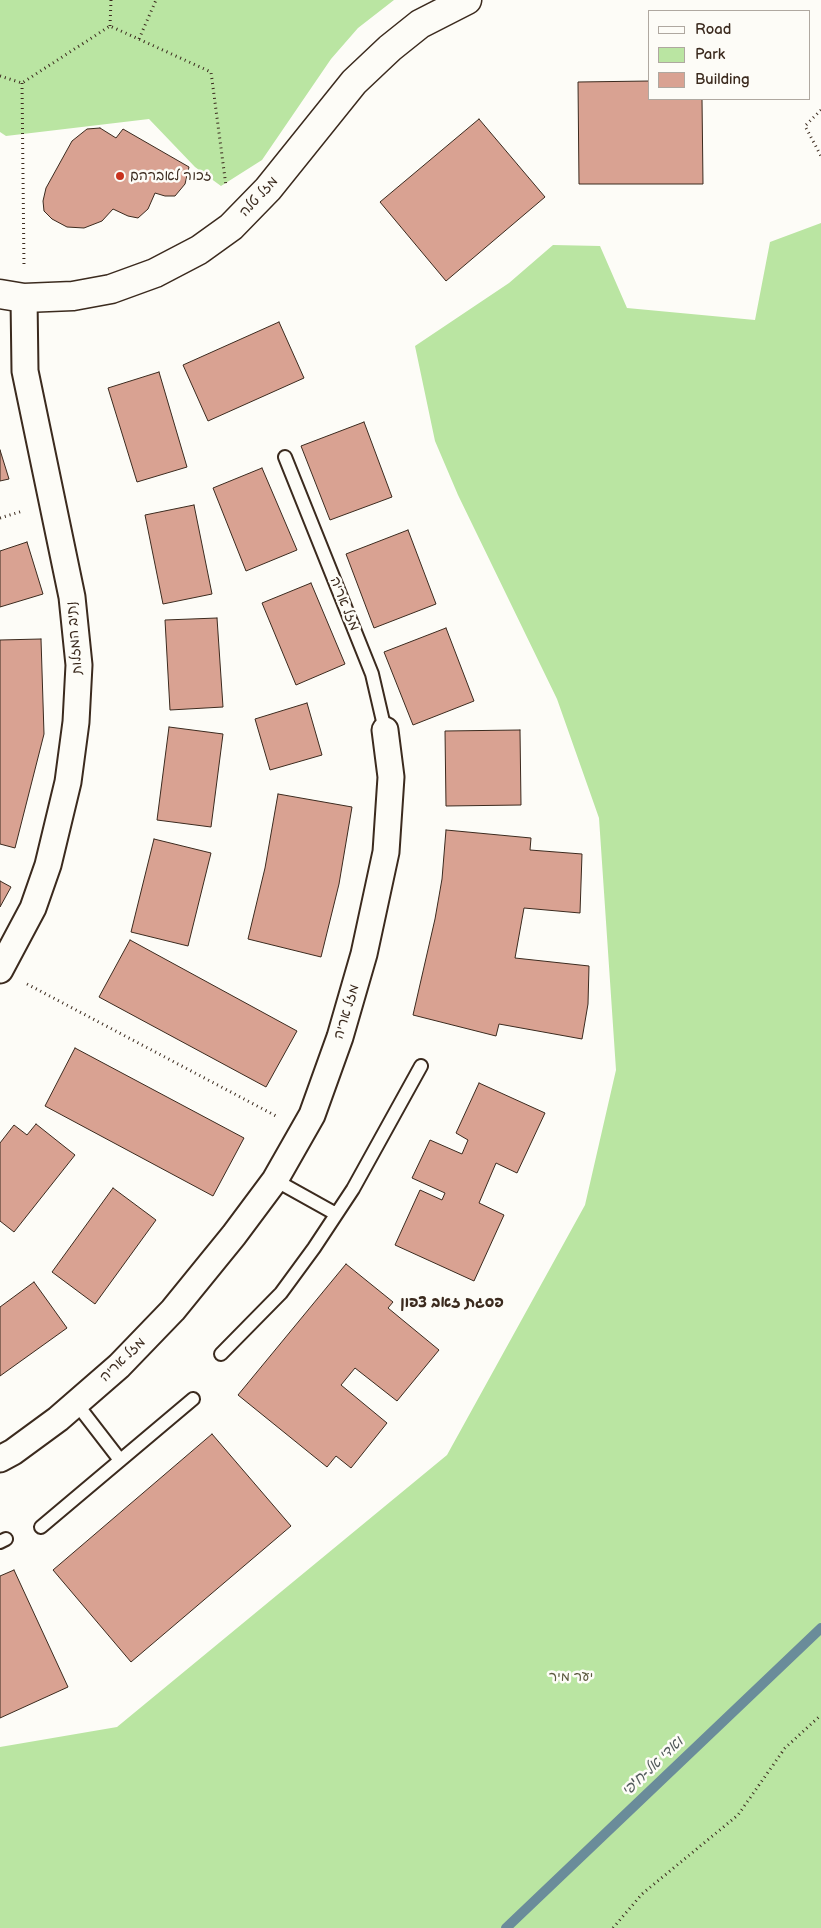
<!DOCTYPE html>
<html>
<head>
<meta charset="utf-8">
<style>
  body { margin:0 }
  #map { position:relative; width:821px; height:1928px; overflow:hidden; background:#fdfcf7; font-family:"Balsamiq Sans",sans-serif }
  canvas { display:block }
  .legend { position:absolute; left:648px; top:10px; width:162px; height:90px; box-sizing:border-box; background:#fdfcf7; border:1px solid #afa8a0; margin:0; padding:6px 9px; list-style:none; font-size:15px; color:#3b2a1e }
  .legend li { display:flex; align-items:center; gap:10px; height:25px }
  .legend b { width:25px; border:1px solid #afa8a0 }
</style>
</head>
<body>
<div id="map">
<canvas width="821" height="1928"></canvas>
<ul class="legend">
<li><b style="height:6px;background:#fdfcf7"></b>Road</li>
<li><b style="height:14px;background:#bae5a2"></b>Park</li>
<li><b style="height:14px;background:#d9a292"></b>Building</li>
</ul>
</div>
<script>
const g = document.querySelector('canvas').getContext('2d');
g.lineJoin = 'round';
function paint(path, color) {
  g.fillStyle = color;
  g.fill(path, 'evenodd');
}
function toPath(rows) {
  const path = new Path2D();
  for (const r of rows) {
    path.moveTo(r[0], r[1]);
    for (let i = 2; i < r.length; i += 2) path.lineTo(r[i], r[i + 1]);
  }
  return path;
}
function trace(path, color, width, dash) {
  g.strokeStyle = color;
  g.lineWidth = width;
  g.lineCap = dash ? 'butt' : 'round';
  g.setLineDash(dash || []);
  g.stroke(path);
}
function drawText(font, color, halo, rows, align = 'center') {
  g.font = font + ' "Balsamiq Sans","Playpen Sans Hebrew",sans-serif';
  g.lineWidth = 5;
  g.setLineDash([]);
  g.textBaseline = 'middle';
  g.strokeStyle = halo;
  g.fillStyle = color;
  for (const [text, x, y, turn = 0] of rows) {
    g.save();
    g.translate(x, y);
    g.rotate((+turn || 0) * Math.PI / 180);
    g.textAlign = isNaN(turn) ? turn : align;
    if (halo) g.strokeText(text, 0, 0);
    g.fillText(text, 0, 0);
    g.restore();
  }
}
const green = toPath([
  [0,0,394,0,358,28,331,59,262,160,221,186,195,167,149,119,6,136,0,132],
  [821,223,821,1928,0,1928,0,1747,117,1727,447,1455,585,1205,616,1070,599,818,557,699,458,495,435,441,415,346,509,283,553,245,600,246,627,308,755,320,770,242]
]);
const stream = toPath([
  [506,1928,821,1628]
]);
const building = toPath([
  [650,81,650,99,702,99,703,184,579,184,578,82,650,81],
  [479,119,545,197,446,281,380,202,479,119],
  [100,128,116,138,123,129,189,167,185,184,175,196,165,196,155,193,148,209,138,218,128,216,113,209,102,221,84,228,67,227,52,219,44,211,43,201,46,188,72,141,87,129,100,128],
  [279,322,304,378,208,421,183,365,279,322],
  [159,372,187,467,137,482,108,388,159,372],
  [364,422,392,497,330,520,301,446,364,422],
  [0,450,9,479,0,481,0,450],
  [262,468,297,550,246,571,213,488,262,468],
  [194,505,212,594,163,604,145,515,194,505],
  [408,530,436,604,374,628,346,554,408,530],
  [27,542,43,594,0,607,0,551,27,542],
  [311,583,345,664,296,685,262,603,311,583],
  [217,618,223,707,170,710,165,620,217,618],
  [446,628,474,701,413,725,384,652,446,628],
  [41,639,44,734,15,848,0,844,0,640,41,639],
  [307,703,322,755,270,770,255,719,307,703],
  [169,727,223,734,211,827,157,820,169,727],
  [520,730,521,805,446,806,445,731,520,730],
  [278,794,352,807,339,884,321,957,248,939,265,868,278,794],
  [446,830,531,838,530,850,582,854,580,913,524,908,515,958,589,966,588,1004,582,1039,499,1024,496,1036,413,1015,435,919,442,879,446,830],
  [154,839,211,853,188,946,131,932,154,839],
  [0,881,11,887,0,907,0,881],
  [130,940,297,1031,266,1087,99,997,130,940],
  [75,1048,244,1138,213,1196,45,1106,75,1048],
  [479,1083,545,1113,517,1173,496,1163,479,1203,504,1215,474,1281,395,1245,420,1190,442,1200,445,1193,412,1178,430,1140,462,1154,468,1140,456,1133,479,1083],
  [36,1124,75,1155,14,1232,0,1221,0,1143,14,1125,27,1135,36,1124],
  [113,1188,156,1220,95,1304,52,1272,113,1188],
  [346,1264,393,1302,388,1308,439,1350,397,1401,355,1368,341,1385,387,1423,351,1468,336,1456,327,1467,238,1395,346,1264],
  [34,1282,67,1328,0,1376,0,1307,34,1282],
  [212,1434,291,1526,131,1662,53,1570,212,1434],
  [14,1570,68,1687,0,1718,0,1576,14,1570]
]);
const path = toPath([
  [110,26,111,0],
  [139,39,156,0],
  [0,76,22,83,110,26,211,72,226,186],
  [22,83,24,267],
  [821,110,805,126,821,156],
  [0,518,23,511],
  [27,984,278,1117],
  [613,1928,642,1894,738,1815,785,1748,821,1715]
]);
const service = toPath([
  [285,457,372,674,385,730],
  [275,1180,336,1214],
  [221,1354,281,1293,314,1248,353,1189,421,1066],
  [76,1403,120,1460],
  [41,1527,193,1399],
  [0,1542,6,1539]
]);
const minor = toPath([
  [0,970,33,908,48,865,68,782,76,722,79,665,72,597,25,371,24,298],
  [0,1459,13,1452,58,1419,119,1366,173,1310,234,1235,275,1180,312,1115,340,1037,364,954,386,852,391,777,385,730]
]);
const tertiary = toPath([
  [0,294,24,298,73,296,111,289,155,273,199,250,231,227,268,189,354,82,390,48,420,24,467,0]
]);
const markers = [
  [120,176,5,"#c8321e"]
];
const poiNames = [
  ["זכור לאברהם",130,176]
];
const streetNames = [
  ["מזל טלה",259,197,-47],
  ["מזל אריה",344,604,68],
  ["נתיב המזלות",75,638,-95],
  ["מזל אריה",347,1012,-73],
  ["מזל אריה",123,1360,-44]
];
const parkNames = [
  ["יער מיר",571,1677]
];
const neighbourhoodNames = [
  ["פסגת זאב צפון",452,1303]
];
const waterNames = [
  ["ואדי אל-ח'פי",653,1767,-44]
];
paint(green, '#bae5a2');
trace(stream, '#6a8c9a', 10);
paint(building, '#d9a292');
trace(building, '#3b2a1e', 1);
trace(service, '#3b2a1e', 16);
trace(minor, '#3b2a1e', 29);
trace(tertiary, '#3b2a1e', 31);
trace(path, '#3b2a1e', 3, [1, 4]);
trace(service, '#fdfcf7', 12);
trace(minor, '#fdfcf7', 25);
trace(tertiary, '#fdfcf7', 28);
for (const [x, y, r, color] of markers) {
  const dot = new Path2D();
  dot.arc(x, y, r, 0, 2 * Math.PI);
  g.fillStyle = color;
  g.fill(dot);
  trace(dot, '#fdfcf7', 2);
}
drawText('14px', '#3b2a1e', '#fdfcf7', poiNames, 'left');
drawText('14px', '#3b2a1e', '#fdfcf7', streetNames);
drawText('14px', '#5b593f', '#fdfcf7', parkNames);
drawText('bold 15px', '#3b2a1e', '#fdfcf7', neighbourhoodNames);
drawText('italic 15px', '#535b5c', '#fdfcf7', waterNames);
</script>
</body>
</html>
